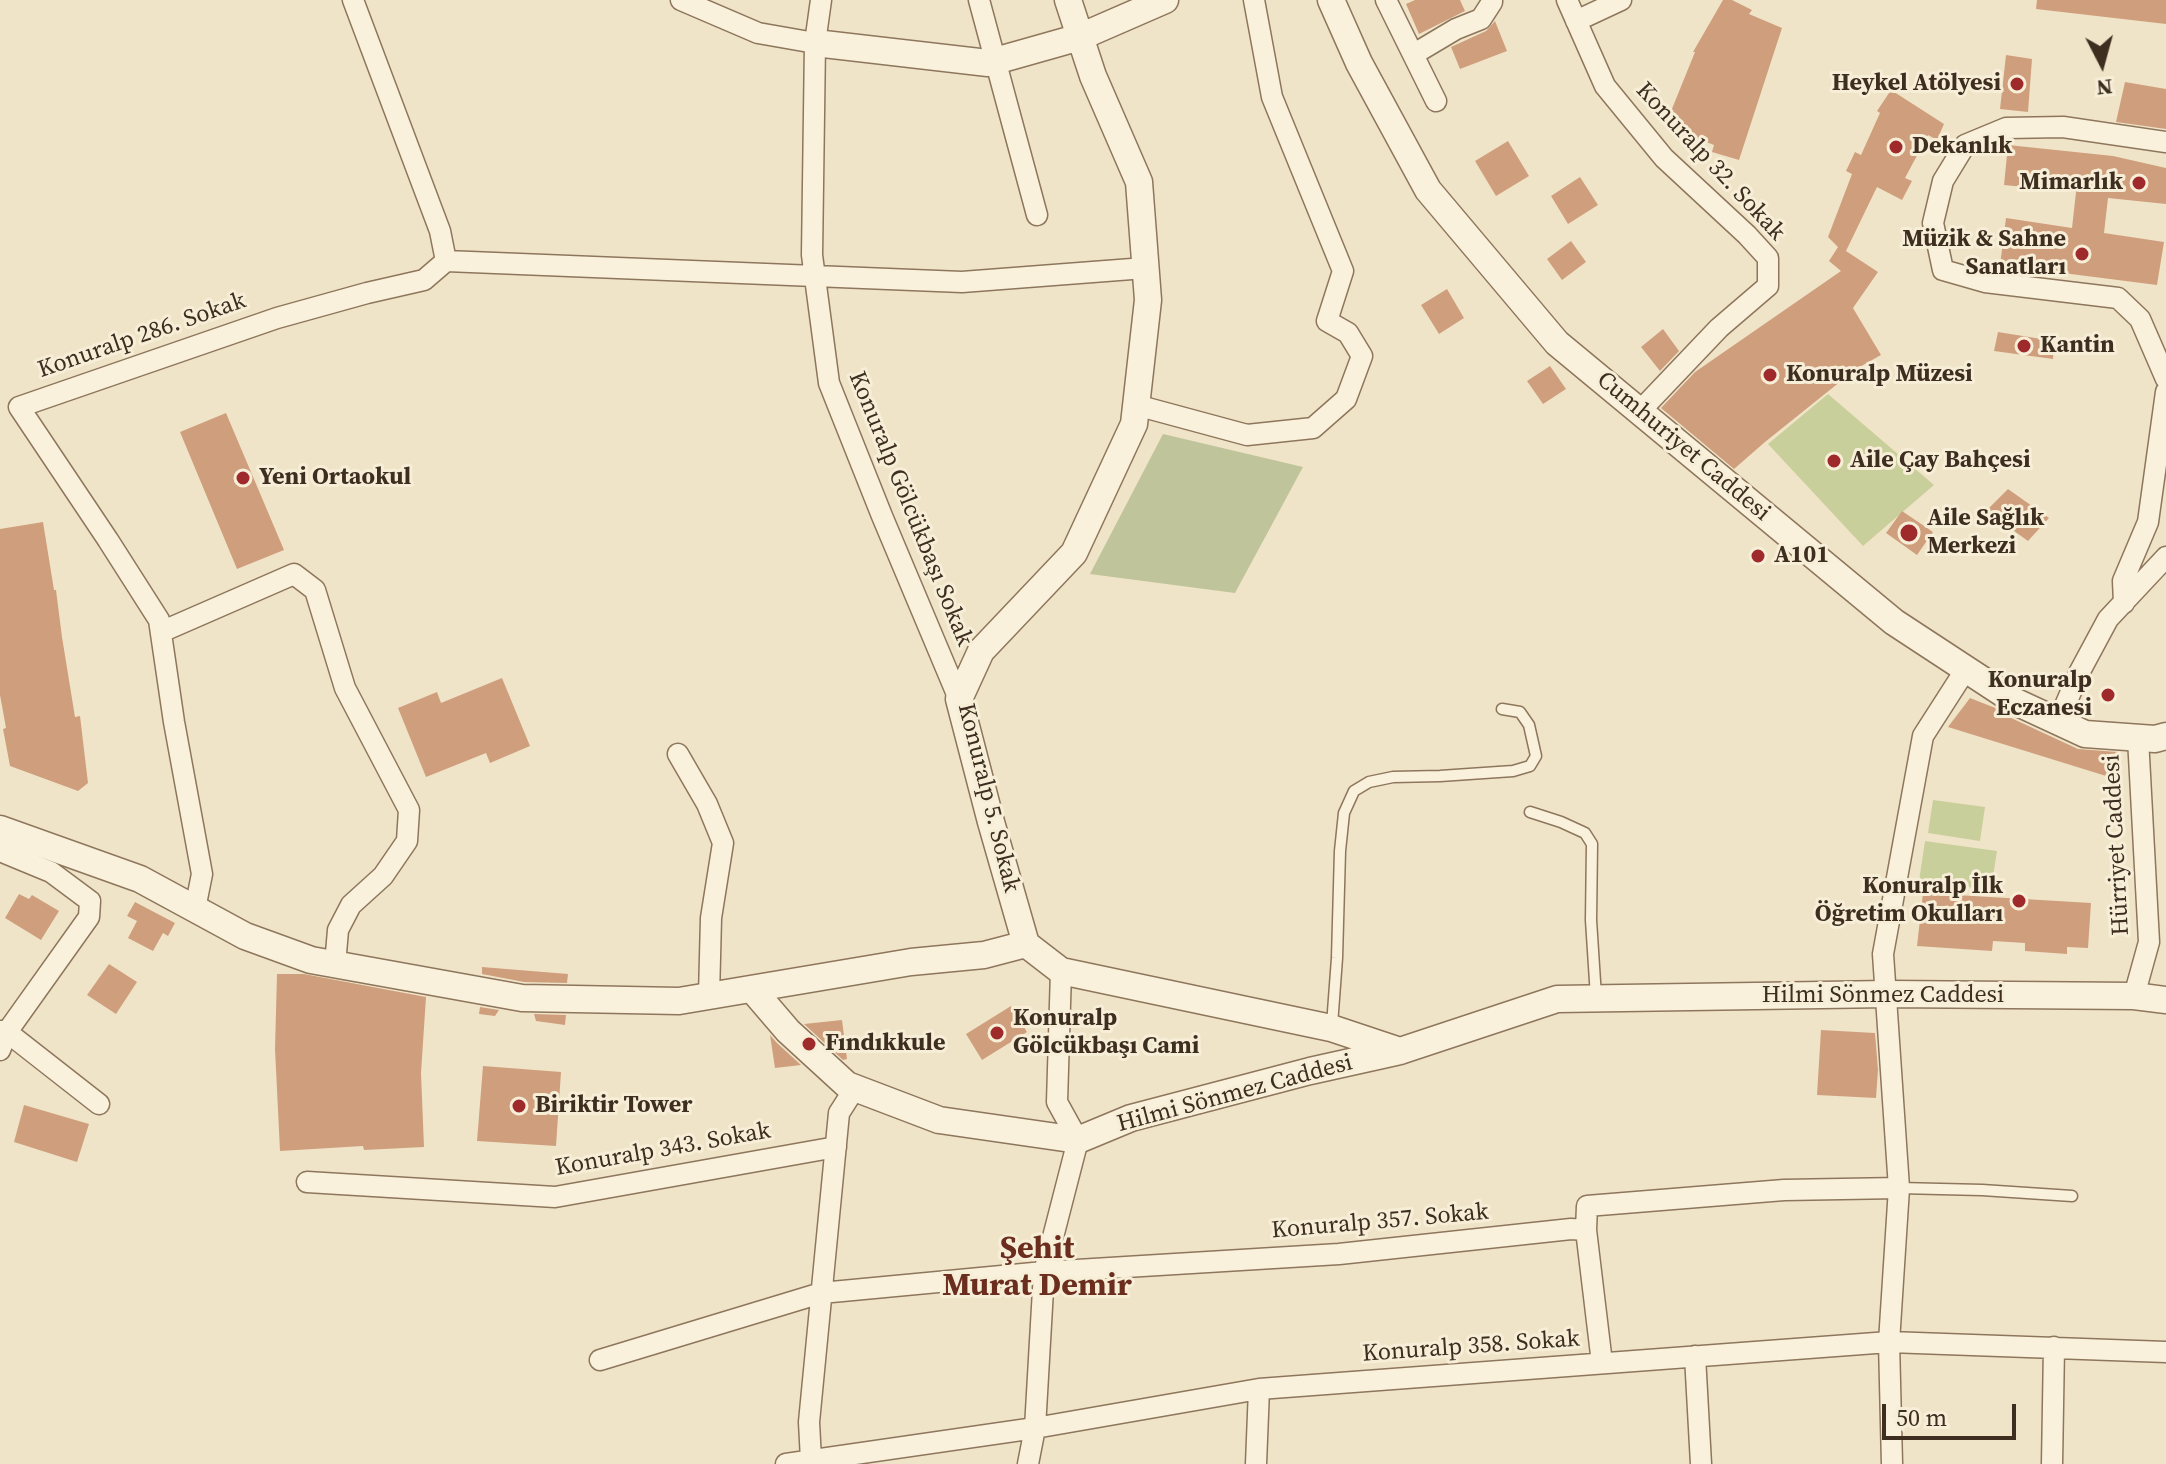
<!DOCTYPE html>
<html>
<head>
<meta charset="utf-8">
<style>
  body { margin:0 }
  #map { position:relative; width:2166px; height:1464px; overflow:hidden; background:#f0e4c8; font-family:"Source Serif 4",serif }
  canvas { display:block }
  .north { position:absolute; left:2062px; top:24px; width:80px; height:80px; -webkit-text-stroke:6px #f7eed8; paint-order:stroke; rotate:174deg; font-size:22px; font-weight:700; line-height:32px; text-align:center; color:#3d2e20 }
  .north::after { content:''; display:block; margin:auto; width:28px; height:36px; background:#3d2e20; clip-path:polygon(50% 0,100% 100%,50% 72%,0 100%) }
  .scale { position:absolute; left:1882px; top:1404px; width:134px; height:36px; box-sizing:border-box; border:4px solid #3d2e20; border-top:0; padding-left:10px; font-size:24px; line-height:28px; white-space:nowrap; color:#3d2e20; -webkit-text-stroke:6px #f7eed8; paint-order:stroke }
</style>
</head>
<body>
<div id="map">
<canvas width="2166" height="1464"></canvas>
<div class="north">N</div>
<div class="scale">50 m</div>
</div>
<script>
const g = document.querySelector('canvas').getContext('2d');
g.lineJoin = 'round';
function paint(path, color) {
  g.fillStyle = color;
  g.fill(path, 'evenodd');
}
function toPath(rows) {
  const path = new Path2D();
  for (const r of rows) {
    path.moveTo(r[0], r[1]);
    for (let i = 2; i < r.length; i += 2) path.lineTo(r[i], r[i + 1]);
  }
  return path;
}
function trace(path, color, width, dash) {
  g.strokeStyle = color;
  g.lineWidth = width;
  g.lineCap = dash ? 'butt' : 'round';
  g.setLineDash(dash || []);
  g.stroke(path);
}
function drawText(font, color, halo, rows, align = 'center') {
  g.font = font + ' "Source Serif 4",serif';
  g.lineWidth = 6;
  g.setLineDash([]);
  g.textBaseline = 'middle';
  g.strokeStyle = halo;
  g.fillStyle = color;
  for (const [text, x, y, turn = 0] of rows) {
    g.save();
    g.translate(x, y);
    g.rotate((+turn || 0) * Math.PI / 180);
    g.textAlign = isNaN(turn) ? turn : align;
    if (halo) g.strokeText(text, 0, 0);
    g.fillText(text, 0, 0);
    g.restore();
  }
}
const green = toPath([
  [1828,394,1934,485,1863,546,1768,444],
  [1933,800,1985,807,1980,841,1928,833],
  [1925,841,1997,851,1991,890,1919,881]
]);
const cemetery = toPath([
  [1163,434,1303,467,1235,593,1090,574]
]);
const building = toPath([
  [1415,0,1460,0,1465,11,1419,34,1406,4],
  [1723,0,1732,0,1752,10,1749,14,1782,28,1739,160,1712,152,1714,145,1665,126,1695,52,1693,52],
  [2037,0,2166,0,2166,24,2036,9],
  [1495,21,1507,51,1460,69,1451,47,1486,31],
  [2006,55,2032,59,2028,112,2000,109],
  [2125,82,2166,89,2166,129,2116,122],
  [1891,90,1944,124,1937,140,1928,135,1905,178,1912,181,1902,200,1877,187,1846,251,1878,272,1853,308,1881,355,1856,369,1765,442,1734,469,1661,408,1695,372,1841,271,1829,261,1838,247,1828,237,1852,174,1846,171,1855,152,1861,155,1880,113,1877,111],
  [1508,141,1529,176,1496,196,1475,161],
  [2008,145,2113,156,2166,168,2166,204,2108,198,2104,233,2164,242,2157,285,2000,265,2006,218,2072,228,2076,192,2004,185],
  [1580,177,1598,205,1568,224,1551,196],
  [1571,241,1586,262,1562,280,1547,259],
  [1447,289,1464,318,1439,334,1421,305],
  [1663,329,1679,351,1660,371,1641,347],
  [1998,332,2054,341,2053,359,1994,351],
  [1550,366,1566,389,1543,404,1527,381],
  [226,413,284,550,237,569,180,432],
  [2008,489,2049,518,2028,541,1986,511],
  [1902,511,1933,532,1917,555,1886,533],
  [43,522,54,590,56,590,62,637,75,717,80,716,88,783,78,791,10,766,3,729,6,728,0,695,0,529],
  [502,678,530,746,490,763,486,753,426,777,398,708,437,692,441,703],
  [1970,698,1998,709,2009,717,2078,749,2118,752,2119,780,1948,727],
  [1923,893,2091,903,2088,948,2067,947,2067,954,2025,951,2025,943,1993,941,1992,951,1917,946],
  [19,894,29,899,32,895,59,911,41,940,5,918],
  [135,902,175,923,168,936,163,933,153,951,128,938,137,921,127,916],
  [109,964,137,982,116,1014,87,995],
  [482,967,568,974,567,983,524,982,482,974],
  [277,974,304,974,426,997,421,1073,424,1147,364,1150,363,1146,280,1151,275,1049],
  [1011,1006,1027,1032,982,1060,966,1034],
  [480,1007,499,1010,495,1016,479,1014],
  [534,1014,566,1015,565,1025,536,1021],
  [842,1020,847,1059,843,1060,804,1024],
  [1821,1030,1875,1033,1878,1070,1876,1098,1817,1095],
  [770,1035,777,1043,801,1065,775,1068],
  [483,1066,561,1072,556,1146,477,1141],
  [24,1105,89,1124,77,1162,14,1142]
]);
const service = toPath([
  [1530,812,1561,822,1585,833,1592,844,1591,920,1596,997],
  [1332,1025,1337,958,1340,851,1344,813,1354,791,1369,782,1393,777,1440,776,1513,771,1530,766,1536,756,1529,725,1520,712,1502,709],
  [1899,1188,1982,1190,2072,1196]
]);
const minor = toPath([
  [681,0,758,33,815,43],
  [821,0,815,43,812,255,829,383,882,516,959,699],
  [979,0,1037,215],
  [1386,0,1436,101],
  [1567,0,1605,86,1664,158,1747,235,1768,258,1768,286,1719,328,1640,411],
  [1576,21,1621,0],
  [1414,54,1456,29,1481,19,1492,2,1492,0],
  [2166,142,2063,127,2006,128,1965,145,1943,181,1933,223,1943,270,1985,282,2118,298,2140,319,2166,379],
  [446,261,962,282,1145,268],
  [1136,405,1247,435,1313,428,1346,399,1362,356,1348,333,1327,321,1343,271,1272,97,1254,0],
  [2124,603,2123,581,2148,522,2166,392],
  [161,632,294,574,315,590,345,688,409,810,407,841,383,876,351,905,338,930,335,965],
  [2058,722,2079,673,2108,619,2166,557],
  [678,754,707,804,723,843,711,918,709,996],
  [0,851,51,872,90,901,89,917,7,1032,0,1050],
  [195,909,202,874,174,722,159,620,108,540,19,407,277,318,367,293,424,280,446,261,440,231,353,0],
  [2134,996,2149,942,2138,738],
  [0,1031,7,1032,99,1104],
  [307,1182,555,1197,836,1147],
  [1586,1230,1587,1206,1784,1190,1899,1188],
  [1695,1356,1701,1464],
  [600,1360,821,1293,1044,1272,1339,1254,1571,1229,1586,1230,1602,1363],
  [811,1460,809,1422,839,1113,855,1088],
  [786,1464,1035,1428,1259,1389,1889,1342,2166,1352],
  [1028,1464,1035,1428,1044,1272,1078,1140,1057,1102,1061,971],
  [1256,1464,1259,1389],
  [1892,1464,1889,1342,1899,1188,1883,954,1923,736,1966,669],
  [2052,1464,2054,1347]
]);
const tertiary = toPath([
  [1331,0,1359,63,1428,190,1557,343,1894,622,2016,702,2085,734,2155,739,2166,736],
  [815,43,988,63,1080,37,1165,0],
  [0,829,140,879,245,936,311,960,522,998,679,1001,911,962,984,955,1026,944],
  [1026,944,991,822,959,699,981,651,1074,553,1134,424,1148,300,1139,182,1093,76,1068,0],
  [1026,944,1061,971,1331,1028,1400,1051],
  [752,989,788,1031,847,1085,939,1120,1078,1140,1131,1118,1310,1071,1400,1051,1557,999,1888,994,2134,996,2166,1000]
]);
const markers = [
  [2017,84,8,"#9e2a2b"],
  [1896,147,8,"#9e2a2b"],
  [2139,183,8,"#9e2a2b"],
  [2082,254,8,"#9e2a2b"],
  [2024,346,8,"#9e2a2b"],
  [1770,375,8,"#9e2a2b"],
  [1834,461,8,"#9e2a2b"],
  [243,478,8,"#9e2a2b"],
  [1909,533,10,"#9e2a2b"],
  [1758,556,8,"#9e2a2b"],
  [2108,695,8,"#9e2a2b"],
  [2019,901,8,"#9e2a2b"],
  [997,1033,8,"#9e2a2b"],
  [809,1044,8,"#9e2a2b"],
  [519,1106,8,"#9e2a2b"]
];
const poiNames = [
  ["Heykel Atölyesi",2001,84,"right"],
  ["Dekanlık",1912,147],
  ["Mimarlık",2123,183,"right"],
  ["Müzik & Sahne",2066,240,"right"],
  ["Sanatları",2066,268,"right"],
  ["Kantin",2040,346],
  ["Konuralp Müzesi",1786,375],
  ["Aile Çay Bahçesi",1850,461],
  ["Yeni Ortaokul",259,478],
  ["Aile Sağlık",1927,519],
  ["Merkezi",1927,547],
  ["A101",1774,556],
  ["Konuralp",2092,681,"right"],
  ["Eczanesi",2092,709,"right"],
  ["Konuralp İlk",2003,887,"right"],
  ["Öğretim Okulları",2003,915,"right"],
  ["Konuralp",1013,1019],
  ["Gölcükbaşı Cami",1013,1047],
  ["Fındıkkule",825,1044],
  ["Biriktir Tower",535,1106]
];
const streetNames = [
  ["Konuralp 32. Sokak",1710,162,47],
  ["Konuralp 286. Sokak",142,336,-19],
  ["Cumhuriyet Caddesi",1683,447,40],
  ["Konuralp Gölcükbaşı Sokak",910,509,68],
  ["Konuralp 5. Sokak",988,798,76],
  ["Hürriyet Caddesi",2117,845,-93],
  ["Hilmi Sönmez Caddesi",1883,996],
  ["Hilmi Sönmez Caddesi",1235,1094,-15],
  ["Konuralp 343. Sokak",663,1150,-10],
  ["Konuralp 357. Sokak",1380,1222,-5],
  ["Konuralp 358. Sokak",1471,1347,-4]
];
const districtNames = [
  ["Şehit",1037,1250],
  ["Murat Demir",1037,1287]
];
paint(green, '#c9cf9b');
paint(cemetery, '#bfc49a');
paint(building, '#cf9f7d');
trace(service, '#8d765c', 13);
trace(minor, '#8d765c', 23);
trace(tertiary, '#8d765c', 29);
trace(service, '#faf1dc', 10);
trace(minor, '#faf1dc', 20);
trace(tertiary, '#faf1dc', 26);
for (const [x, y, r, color] of markers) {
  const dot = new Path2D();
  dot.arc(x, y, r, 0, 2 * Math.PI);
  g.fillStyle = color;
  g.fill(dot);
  trace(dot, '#f7eed8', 3);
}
drawText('bold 24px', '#3d2e20', '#f7eed8', poiNames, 'left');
drawText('24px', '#3d2e20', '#f7eed8', streetNames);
drawText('bold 32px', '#6b2e1e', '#f7eed8', districtNames);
</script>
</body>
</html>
